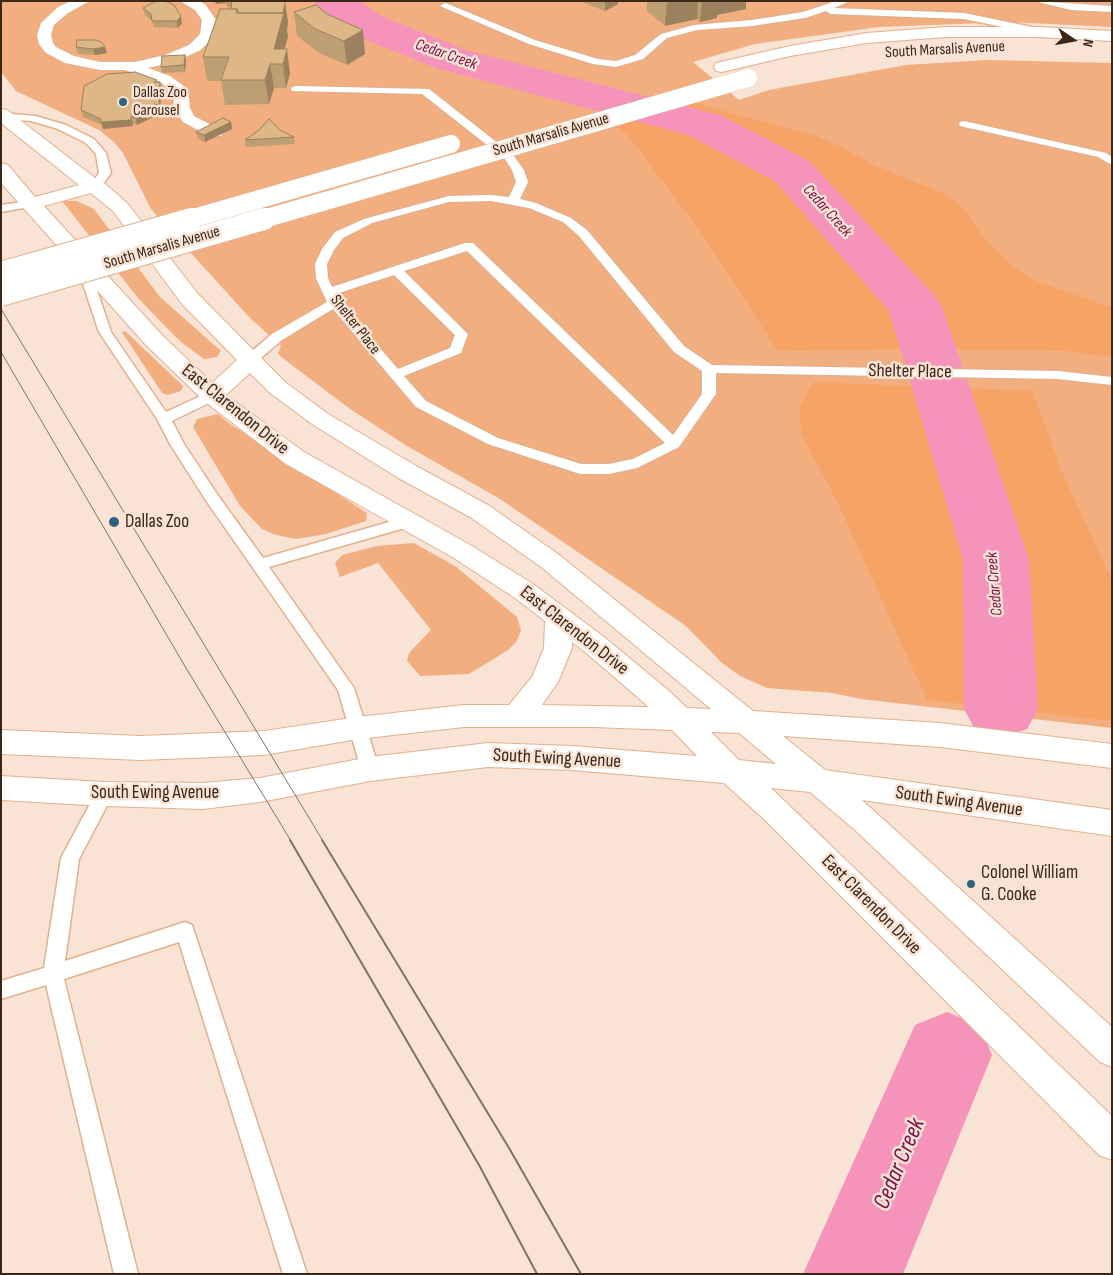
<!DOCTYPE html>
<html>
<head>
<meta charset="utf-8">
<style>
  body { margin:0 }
  #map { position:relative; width:1113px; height:1275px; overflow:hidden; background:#f9e3d4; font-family:"Sofia Sans Condensed",sans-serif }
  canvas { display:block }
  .frame { position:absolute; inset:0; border:2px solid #3b2718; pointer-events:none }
  .north { position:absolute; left:1048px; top:15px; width:50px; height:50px; -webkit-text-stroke:4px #f9e3d4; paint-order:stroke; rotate:102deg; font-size:14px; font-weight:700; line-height:20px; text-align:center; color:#3b2718 }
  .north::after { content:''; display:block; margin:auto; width:18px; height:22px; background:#3b2718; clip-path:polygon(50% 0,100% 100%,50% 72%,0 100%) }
</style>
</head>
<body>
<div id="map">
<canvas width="1113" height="1275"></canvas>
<div class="frame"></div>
<div class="north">N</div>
</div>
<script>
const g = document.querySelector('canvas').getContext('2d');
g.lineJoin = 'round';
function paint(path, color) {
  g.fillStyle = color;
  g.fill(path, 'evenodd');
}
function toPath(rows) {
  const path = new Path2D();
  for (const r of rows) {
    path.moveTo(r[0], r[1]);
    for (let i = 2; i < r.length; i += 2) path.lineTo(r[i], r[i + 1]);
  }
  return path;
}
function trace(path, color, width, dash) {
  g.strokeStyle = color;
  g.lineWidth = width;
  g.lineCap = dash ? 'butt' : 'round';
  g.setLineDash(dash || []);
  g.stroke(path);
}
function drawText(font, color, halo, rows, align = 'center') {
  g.font = font + ' "Sofia Sans Condensed",sans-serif';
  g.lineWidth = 5;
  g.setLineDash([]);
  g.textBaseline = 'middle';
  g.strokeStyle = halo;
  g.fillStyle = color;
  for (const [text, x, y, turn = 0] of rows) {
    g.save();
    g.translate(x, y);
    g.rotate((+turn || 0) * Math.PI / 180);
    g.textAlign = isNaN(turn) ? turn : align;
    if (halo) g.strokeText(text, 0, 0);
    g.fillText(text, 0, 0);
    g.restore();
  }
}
const green = toPath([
  [1,1,1112,1,1112,27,1010,22,879,27,755,44,693,62,739,100,769,90,906,65,986,60,1112,63,1112,728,861,699,832,693,767,688,740,676,722,663,686,626,500,499,407,446,350,409,280,356,278,353,281,346,249,317,151,209,123,153,114,142,99,130,16,91,1,72],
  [62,201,77,201,94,209,160,297,221,351,217,357,204,359,181,342,163,324,138,298],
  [125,331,183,386,181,391,168,395,162,393,122,332],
  [218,414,230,424,367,513,366,521,326,534,296,539,276,535,262,529,240,506,193,427,197,419],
  [414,543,455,566,517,617,521,630,517,641,508,650,469,674,420,676,407,661,409,653,431,630,378,563,340,577,335,563,342,555,377,546]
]);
const forest = toPath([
  [694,103,813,135,842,147,874,165,942,193,960,205,992,247,1020,272,1036,281,1112,308,1112,357,1067,351,910,349,799,351,777,350,703,235,628,135,615,127],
  [813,382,1032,391,1064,477,1112,580,1112,721,927,700,838,503,801,434,800,407]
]);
const river = toPath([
  [314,1,360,1,381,16,469,51,720,115,809,161,934,295,942,307,1029,559,1038,709,1027,729,1001,738,975,729,964,709,963,559,889,311,775,181,688,135,439,69,351,34,320,10,314,1],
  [947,1012,979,1025,992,1055,903,1274,803,1274,915,1025,947,1012]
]);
const service = toPath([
  [836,1,850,1,834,8,964,13,1037,28,1042,31,1037,34,964,19,831,14,826,11,805,18,752,26,697,30,667,38,643,59,616,67,593,64,529,44,440,6,445,3,448,4,535,40,598,59,616,61,635,55,661,34,694,25,752,20,803,12,836,1],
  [1034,1,1112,6,1112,12,1071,10,1034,1],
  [296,86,429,89,513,155,524,170,528,182,520,199,536,203,571,218,587,230,684,346,712,365,1058,371,1112,377,1112,385,1058,379,716,373,716,394,679,447,637,468,609,474,580,474,488,444,416,407,333,309,282,340,255,363,245,363,243,360,245,357,272,334,327,302,316,278,315,264,322,249,335,232,364,219,449,196,491,195,509,197,516,182,512,170,505,159,422,94,292,91,291,89,292,87,296,86],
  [491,201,529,208,563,222,579,236,674,352,702,371,702,394,673,435,473,243,465,243,332,287,328,278,327,264,334,250,343,238,372,223,449,202,491,201],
  [467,251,665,443,633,459,609,464,581,464,498,438,426,401,404,376,461,353,468,334,404,271,467,251],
  [394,275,455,335,450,348,398,369,340,302,336,294,394,275],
  [1,113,36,116,66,125,94,139,106,153,111,173,100,188,92,188,90,186,99,173,96,154,86,143,58,129,31,121,1,119,1,113],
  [964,121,1106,153,1112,157,1112,165,1098,157,960,126,959,124,960,122,964,121],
  [31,201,37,204,35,206,1,212,1,205,31,201],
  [81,256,87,260,111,332,166,412,207,393,212,392,219,396,217,399,172,421,184,444,217,494,263,558,410,516,415,517,417,521,415,525,269,567,354,688,379,769,376,774,370,776,364,774,361,769,338,690,207,502,170,444,157,419,99,332,75,260,81,256],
  [104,787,110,789,113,794,79,859,65,961,185,922,192,925,307,1274,283,1274,179,942,64,979,138,1274,114,1274,46,985,1,999,1,981,44,968,61,858,98,789,104,787]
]);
const pedestrian = toPath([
  [71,1,90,1,68,13,54,25,51,35,53,43,56,47,74,56,100,62,135,62,165,55,189,45,200,34,202,20,195,10,180,1,199,1,205,4,216,20,214,34,207,44,199,51,174,62,148,68,170,76,185,87,188,90,190,108,194,116,221,130,223,133,221,136,209,136,183,122,174,108,173,92,160,82,125,70,100,70,65,63,46,53,39,44,37,35,41,23,58,7,71,1]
]);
const tertiary = toPath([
  [1,109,7,110,99,181,103,182,127,203,198,294,285,382,328,414,418,467,488,505,558,554,753,711,940,723,1112,744,1112,768,940,747,783,736,825,770,1112,810,1112,836,862,800,1112,1027,1112,1067,1100,1062,855,830,810,792,771,788,1112,1116,1112,1160,1099,1155,766,821,724,783,572,770,488,767,370,781,260,802,203,809,104,806,1,800,1,776,104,782,203,783,260,778,370,757,488,743,572,746,697,756,672,730,593,727,464,727,358,739,264,755,140,760,1,754,1,730,140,736,264,731,358,717,464,705,509,705,532,677,544,648,545,621,515,598,454,558,286,464,204,401,146,345,1,183,1,163,8,165,35,197,79,185,1,123,1,109],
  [91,193,113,211,182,304,237,360,212,383,162,335,44,206,91,193],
  [250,373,269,392,312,424,400,479,470,517,540,566,711,709,687,708,668,690,604,637,533,584,472,546,304,452,226,395,250,373],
  [572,642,584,651,649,707,542,705,558,682,572,648,572,642],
  [711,732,739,733,776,764,739,760,711,732]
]);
const secondary = toPath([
  [946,27,1039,27,1112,31,1112,41,1039,37,946,37,867,43,790,56,722,72,716,71,714,67,716,63,790,46,867,33,946,27]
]);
const tramFar1 = toPath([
  [1,309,323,841],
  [1,352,186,668,291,841]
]);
const tram = toPath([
  [290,840,479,1165,537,1274],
  [322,840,509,1148,581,1274]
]);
const secondaryBridgeFar1 = toPath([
  [187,220,451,144],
  [260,220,748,78]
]);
const secondaryBridge = toPath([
  [1,273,191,219],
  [1,295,264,219]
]);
const wall = toPath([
  [212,1,285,1,288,22,287,30,288,37,284,49,290,73,286,88,274,88,269,104,225,105,221,81,207,81,203,57,230,9,225,3,216,4],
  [579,1,618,1,618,4,605,11],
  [647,1,746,1,746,9,717,15,717,18,700,22,697,19,665,26,647,11],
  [316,5,365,54,347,65,319,53,297,36,294,12],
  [143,8,182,23,178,28,154,27,152,21,145,15],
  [76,47,105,47,107,53,95,55,78,54],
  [185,55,186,62,185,72,162,73,161,67],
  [157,82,160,82,161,88,160,112,158,112,159,114,137,125,133,123,133,126,103,129,102,125,83,117,81,110],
  [231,122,232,129,205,142,198,139,196,132],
  [259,130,280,130,294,137,295,144,246,147,245,140]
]);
const shadedWall = toPath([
  [216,1,225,1,225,3,216,4],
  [605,1,618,1,618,4,605,11],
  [673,1,698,1,697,19,665,26,667,3],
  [702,1,746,1,746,9,717,15,717,18,700,22],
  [285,3,288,22,287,30,288,37,280,64,274,49],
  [181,16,182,23,178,28,177,21],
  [363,30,365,54,347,65,344,41],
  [105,47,107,53,95,55,93,49],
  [287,49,290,73,286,88,283,64],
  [185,55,186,62,185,72,184,65],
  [270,64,274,88,269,104,265,80],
  [160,82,161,88,160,112,159,105],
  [157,107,159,114,137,125,136,118],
  [131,116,133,126,103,129,101,122],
  [231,122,232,129,205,142,204,135]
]);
const building = toPath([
  [156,1,165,1,174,5,181,16,177,21,152,21,151,14,143,8,156,1],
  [231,1,285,1,285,3,283,13,239,13,237,9,232,9,231,1],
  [316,5,327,14,363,30,344,41,315,29,294,12,316,5],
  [220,9,237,9,236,13,284,13,274,49,287,49,283,64,270,64,265,80,221,80,229,57,203,57,220,9],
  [77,40,96,40,101,42,105,47,93,49,76,47,77,40],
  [185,55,184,65,161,67,162,56,185,55],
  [135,72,157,80,154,82,160,82,159,105,154,104,157,107,136,118,131,116,131,120,101,122,101,119,81,110,84,86,107,74,135,72],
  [223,118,231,122,204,135,196,132,223,118],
  [269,119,280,130,294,137,245,140,259,130,269,119]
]);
const markers = [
  [123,102,5,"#2f637f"],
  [114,522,6,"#2f637f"],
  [971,884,5,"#2f637f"]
];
const farStreetnames = [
  ["South Marsalis Avenue",945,50,-3],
  ["South Marsalis Avenue",551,135,-16],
  ["South Marsalis Avenue",162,248,-16],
  ["Shelter Place",355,325,52]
];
const farWaternames = [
  ["Cedar Creek",446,55,19],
  ["Cedar Creek",827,211,48],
  ["Cedar Creek",995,584,-95]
];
const farPoinames = [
  ["Dallas Zoo",133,93],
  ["Carousel",133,111]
];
const streetNames = [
  ["Shelter Place",910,372,1],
  ["East Clarendon Drive",235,410,39],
  ["East Clarendon Drive",574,631,38],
  ["South Ewing Avenue",557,759,3],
  ["South Ewing Avenue",155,793],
  ["South Ewing Avenue",959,802,8],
  ["East Clarendon Drive",871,905,45]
];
const poiNames = [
  ["Dallas Zoo",125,522],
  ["Colonel William",981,873],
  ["G. Cooke",981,895]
];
const nearWaternames = [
  ["Cedar Creek",900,1164,-67]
];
paint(green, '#f2ae7f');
paint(forest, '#f8a366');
paint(river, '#f693ba');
trace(service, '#e4af8b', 3);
trace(pedestrian, '#e4af8b', 2);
trace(tertiary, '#e4af8b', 2);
trace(secondary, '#e4af8b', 2);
paint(service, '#fff');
paint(pedestrian, '#fff');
paint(tertiary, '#fff');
paint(secondary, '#fff');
trace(tramFar1, '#857061', 1);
trace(tram, '#857061', 2);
trace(secondaryBridgeFar1, '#e4af8b', 19, []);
trace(secondaryBridge, '#e4af8b', 24, []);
trace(secondaryBridgeFar1, '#fff', 18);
trace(secondaryBridge, '#fff', 22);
paint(wall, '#be9e73');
paint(shadedWall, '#9b815e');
paint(building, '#ddb886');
trace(building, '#9b815e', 1);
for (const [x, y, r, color] of markers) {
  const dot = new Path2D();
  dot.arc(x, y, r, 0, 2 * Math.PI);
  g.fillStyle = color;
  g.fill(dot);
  trace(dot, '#f9e3d4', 2);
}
drawText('16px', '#3b2718', '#f9e3d4', farStreetnames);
drawText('italic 16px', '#80104b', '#f9e3d4', farWaternames);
drawText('16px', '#3b2718', '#f9e3d4', farPoinames, 'left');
drawText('19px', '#3b2718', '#f9e3d4', streetNames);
drawText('19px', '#3b2718', '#f9e3d4', poiNames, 'left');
drawText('italic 24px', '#80104b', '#f9e3d4', nearWaternames);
</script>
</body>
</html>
